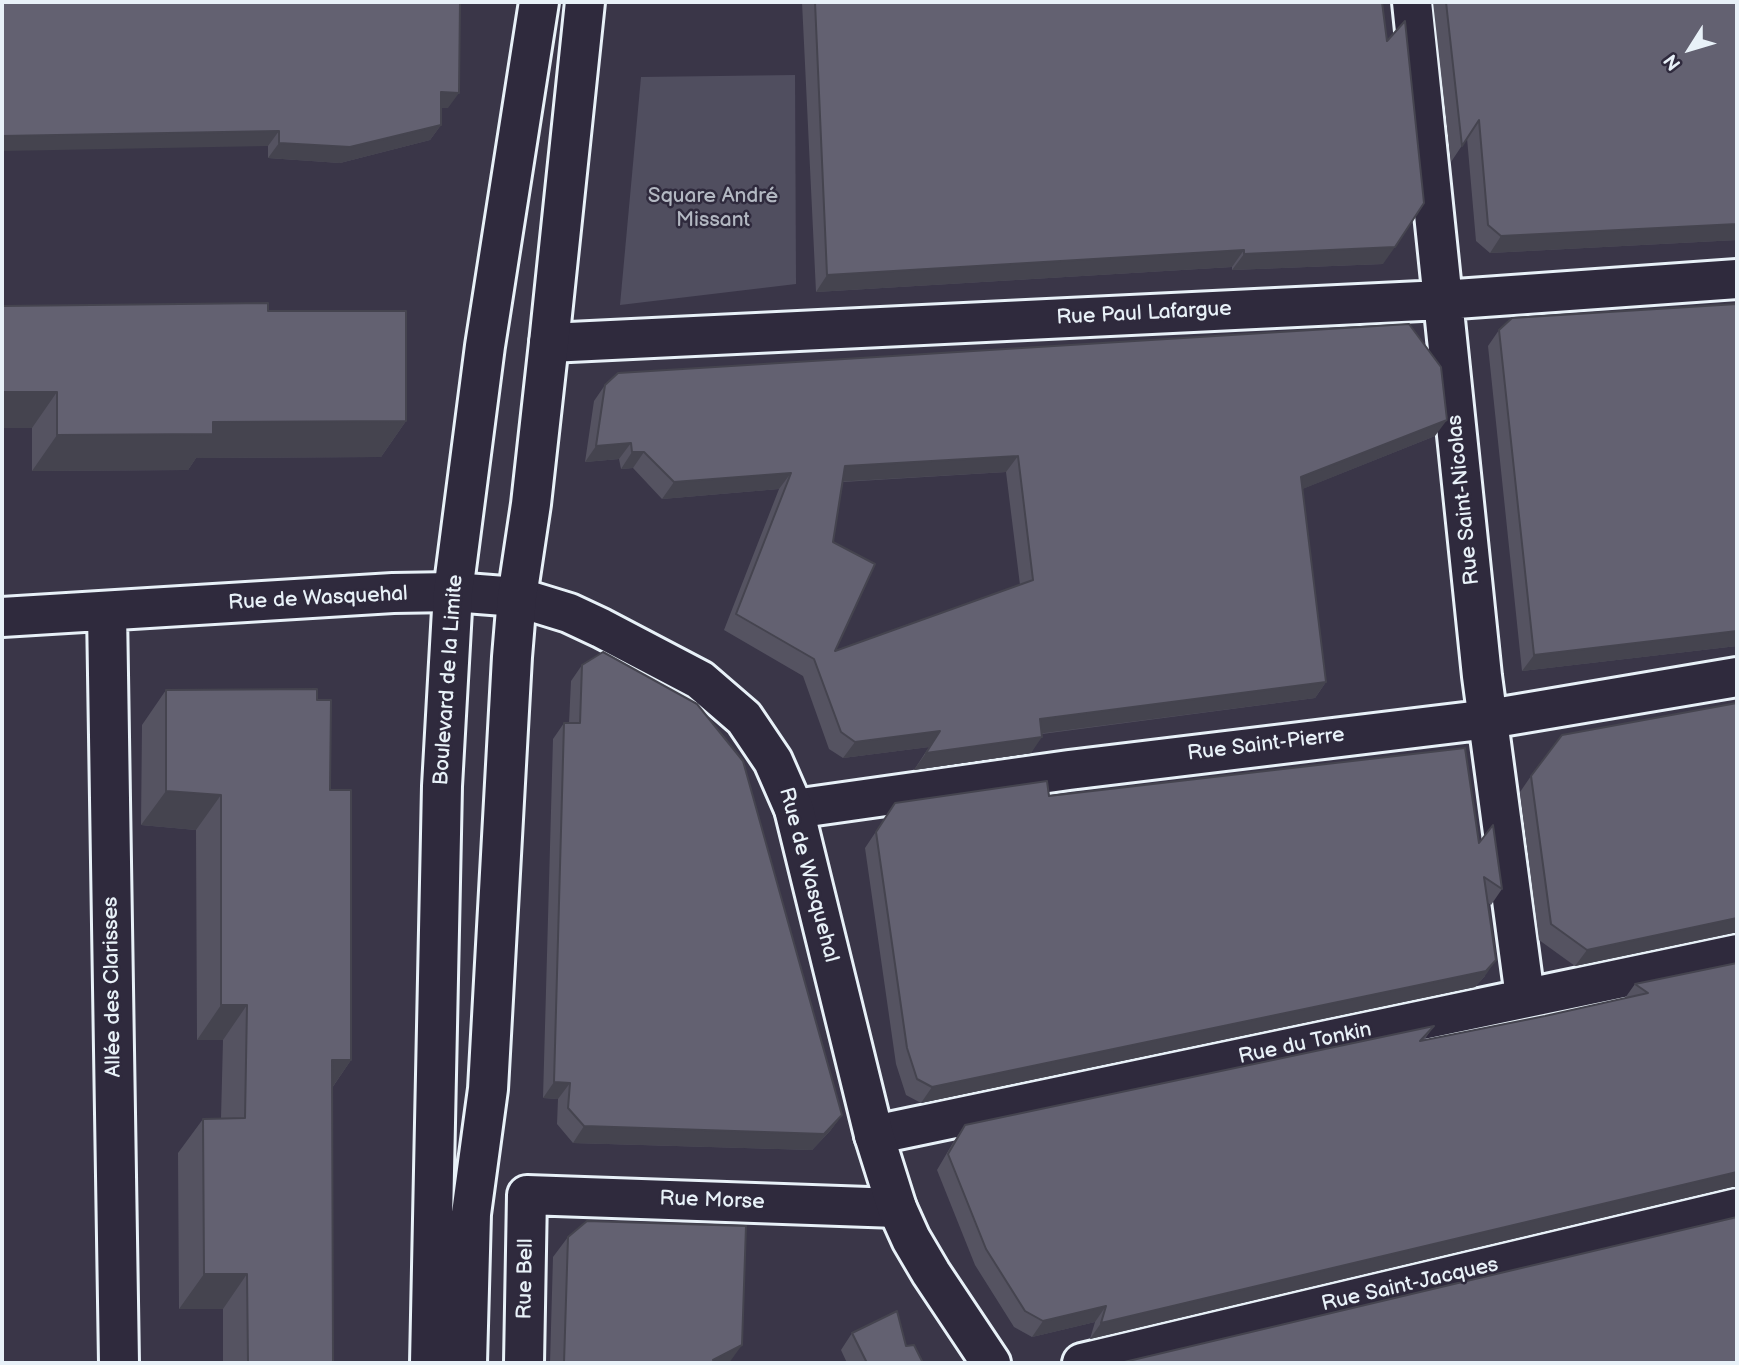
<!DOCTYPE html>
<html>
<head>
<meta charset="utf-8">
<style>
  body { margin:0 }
  #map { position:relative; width:1739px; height:1365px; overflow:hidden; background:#3a3648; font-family:"Balsamiq Sans",sans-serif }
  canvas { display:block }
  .frame { position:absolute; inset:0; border:4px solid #e8f1f8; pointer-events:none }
  .north { position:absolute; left:1655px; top:14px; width:70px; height:70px; -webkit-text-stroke:5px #2f2a3d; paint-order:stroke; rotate:233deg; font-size:19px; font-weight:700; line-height:28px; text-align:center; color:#e8f1f8 }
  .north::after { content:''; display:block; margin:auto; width:24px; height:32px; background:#e8f1f8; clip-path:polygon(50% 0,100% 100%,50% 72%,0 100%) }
</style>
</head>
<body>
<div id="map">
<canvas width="1739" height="1365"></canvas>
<div class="frame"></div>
<div class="north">N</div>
</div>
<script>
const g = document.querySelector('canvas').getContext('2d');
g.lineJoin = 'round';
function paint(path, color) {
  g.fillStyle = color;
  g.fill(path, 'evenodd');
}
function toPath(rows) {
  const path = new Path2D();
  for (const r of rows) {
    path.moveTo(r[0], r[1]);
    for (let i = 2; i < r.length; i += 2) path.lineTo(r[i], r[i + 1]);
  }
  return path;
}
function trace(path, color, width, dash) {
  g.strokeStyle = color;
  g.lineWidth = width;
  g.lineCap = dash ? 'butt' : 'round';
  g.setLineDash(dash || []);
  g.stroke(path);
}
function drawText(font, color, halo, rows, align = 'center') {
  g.font = font + ' "Balsamiq Sans",sans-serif';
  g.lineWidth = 5;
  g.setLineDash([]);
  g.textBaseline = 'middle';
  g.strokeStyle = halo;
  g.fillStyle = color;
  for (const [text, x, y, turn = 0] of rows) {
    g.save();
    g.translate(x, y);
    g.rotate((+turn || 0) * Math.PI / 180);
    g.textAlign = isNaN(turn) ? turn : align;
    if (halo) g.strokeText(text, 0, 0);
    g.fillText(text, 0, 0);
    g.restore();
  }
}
const green = toPath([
  [795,75,796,284,620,305,641,77]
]);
const minor = toPath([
  [1412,2,1482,676,1525,997],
  [549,343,1442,300,1737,279],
  [107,611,119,1363],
  [2,617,393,593,453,592],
  [794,809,1069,770,1489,719,1737,677],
  [874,1135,1737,954],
  [524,1363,527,1195,897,1208],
  [1082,1363,1737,1208]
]);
const tertiary = toPath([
  [453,592,517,597,569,613,601,628,700,680,744,718,773,761,794,809,874,1135,897,1208,911,1239,931,1273,991,1363]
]);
const secondary = toPath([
  [430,1363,442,786,453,592,485,346,539,2],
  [467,1363,471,1214,488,1089,512,657,517,597,531,504,549,343,585,2]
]);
const wall = toPath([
  [2,2,448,108,441,108,441,125,430,140,340,163,268,158,268,146],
  [802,2,1382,2,1383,264,1232,270,1232,267,816,292],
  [1433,2,1737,2,1737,240,1490,253,1476,241,1467,138,1451,162],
  [1737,304,1737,646,1522,671,1488,346,1499,330],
  [2,306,268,311,406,421,381,457,196,458,188,470,32,471,32,428],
  [605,385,1435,436,1302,489,1326,682,1315,698,1042,734,1031,753,914,770,929,747,843,758,829,749,803,676,724,630,779,489,662,499,633,468,621,469,619,459,585,462,594,401],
  [1006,472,1020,585,835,651,833,542,843,482],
  [582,665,842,1115,830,1131,812,1150,573,1143,557,1124,558,1099,543,1098,553,739,564,723,569,723,571,681],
  [166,690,317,700,330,790,351,1060,332,1088,333,1363,223,1363,223,1309,179,1309,178,1153,203,1119,221,1118,223,1040,197,1040,196,830,141,825,142,725],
  [1531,776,1733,933,1575,966,1539,940,1520,792],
  [1049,796,1479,843,1502,889,1491,905,1488,903,1485,976,1475,987,921,1103,906,1095,896,1064,865,848,895,803],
  [1737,963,1732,1187,1090,1339,1095,1322,1032,1337,1014,1327,975,1265,937,1170,954,1141,965,1125,1434,1026,1424,1040,1545,1016,1625,998,1635,984],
  [568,1237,729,1363,550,1363,553,1257],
  [852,1333,906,1346,923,1363,847,1363,841,1350]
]);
const shadedWall = toPath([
  [441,92,459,93,448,108,431,108],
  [441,125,430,140,340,163,268,158,279,143],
  [279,131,268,146,2,151,2,136],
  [1737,224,1737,240,1490,253,1501,236],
  [1395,247,1383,264,1232,270,1244,254],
  [1244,250,1232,267,816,292,827,275],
  [2,392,57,392,32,428,2,428],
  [1447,420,1435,436,1290,494,1301,477],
  [406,421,381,457,196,458,188,470,32,471,57,435,213,422],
  [631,443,619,459,585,462,596,446],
  [632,452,644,452,633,468,621,469],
  [1018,456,1006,472,834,482,845,466],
  [791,473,779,489,662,499,674,482],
  [1737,631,1737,646,1522,671,1534,655],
  [1326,682,1315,698,1029,735,1040,719],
  [940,731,929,747,843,758,855,742],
  [1042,737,1031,753,914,770,926,753],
  [166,791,221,795,196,830,141,825],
  [1737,918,1737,933,1733,933,1575,966,1587,950],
  [1496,960,1485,976,1475,987,921,1103,932,1087],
  [221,1005,247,1005,223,1040,197,1040],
  [332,1060,351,1060,327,1095],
  [554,1082,570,1083,558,1099,543,1098],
  [842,1115,830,1131,812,1150,573,1143,584,1126],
  [1737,1172,1737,1187,1732,1187,1090,1339,1101,1323],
  [204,1274,247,1274,223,1309,179,1309],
  [1106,1306,1095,1322,1032,1337,1043,1321],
  [742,1345,729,1363,711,1363,713,1360]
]);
const building = toPath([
  [2,2,460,2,459,93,441,92,441,125,350,147,279,143,279,131,2,136,2,2],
  [815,2,1382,2,1387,41,1405,21,1424,203,1395,247,1244,254,1244,250,827,275,815,2],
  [1446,2,1737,2,1737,224,1501,236,1488,225,1479,120,1462,146,1446,2],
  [268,303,268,311,406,311,406,421,213,422,213,434,57,435,57,392,2,392,2,306,268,303],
  [1737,304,1737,631,1534,655,1499,330,1512,318,1737,304],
  [1409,324,1441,367,1447,420,1301,477,1326,682,1040,719,1042,737,926,753,940,731,855,742,841,732,814,659,736,614,791,473,674,482,644,452,632,452,631,443,596,446,605,385,618,373,1409,324],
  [1018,456,1033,580,835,651,875,564,833,542,845,466,1018,456],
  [603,652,697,704,743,761,842,1115,824,1134,584,1126,568,1108,570,1083,554,1082,564,723,580,723,582,665,603,652],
  [317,689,317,700,331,700,330,790,351,790,351,1060,332,1060,333,1363,248,1363,247,1274,204,1274,203,1119,245,1118,247,1005,221,1005,221,795,166,791,166,690,317,689],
  [1737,703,1737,918,1587,950,1551,924,1531,776,1562,735,1737,703],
  [1465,748,1479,843,1493,825,1502,889,1484,877,1496,960,1486,971,932,1087,917,1079,907,1048,876,832,895,803,1047,781,1049,796,1465,748],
  [1737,963,1737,1172,1101,1323,1106,1306,1043,1321,1025,1311,986,1249,948,1154,965,1125,1434,1026,1420,1041,1545,1016,1648,993,1635,984,1737,963],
  [1737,1217,1737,1363,1120,1363,1737,1217],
  [587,1221,746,1226,742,1345,713,1360,715,1363,564,1363,568,1237,587,1221],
  [897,1311,906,1346,914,1345,923,1363,867,1363,852,1333,897,1311]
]);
const parkNames = [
  ["Square André",713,197],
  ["Missant",713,221]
];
const streetNames = [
  ["Rue Paul Lafargue",1144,314,-3],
  ["Rue Saint-Nicolas",1464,500,-96],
  ["Rue de Wasquehal",318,599,-3],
  ["Boulevard de la Limite",449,680,-86],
  ["Rue Saint-Pierre",1266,745,-7],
  ["Rue de Wasquehal",808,875,75],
  ["Allée des Clarisses",113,987,-91],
  ["Rue du Tonkin",1305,1044,-12],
  ["Rue Morse",712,1201,2],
  ["Rue Bell",526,1279,-89],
  ["Rue Saint-Jacques",1410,1285,-13]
];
paint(green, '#504e5f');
trace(minor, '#e8f1f8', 44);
trace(tertiary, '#e8f1f8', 44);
trace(secondary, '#e8f1f8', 44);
trace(minor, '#2f2a3d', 38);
trace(tertiary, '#2f2a3d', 38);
trace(secondary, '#2f2a3d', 38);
paint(wall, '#555361');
paint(shadedWall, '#45444f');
paint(building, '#636171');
trace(building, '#45444f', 2);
drawText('21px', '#b3b8c2', '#2f2a3d', parkNames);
drawText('21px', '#e8f1f8', '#2f2a3d', streetNames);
</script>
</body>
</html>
